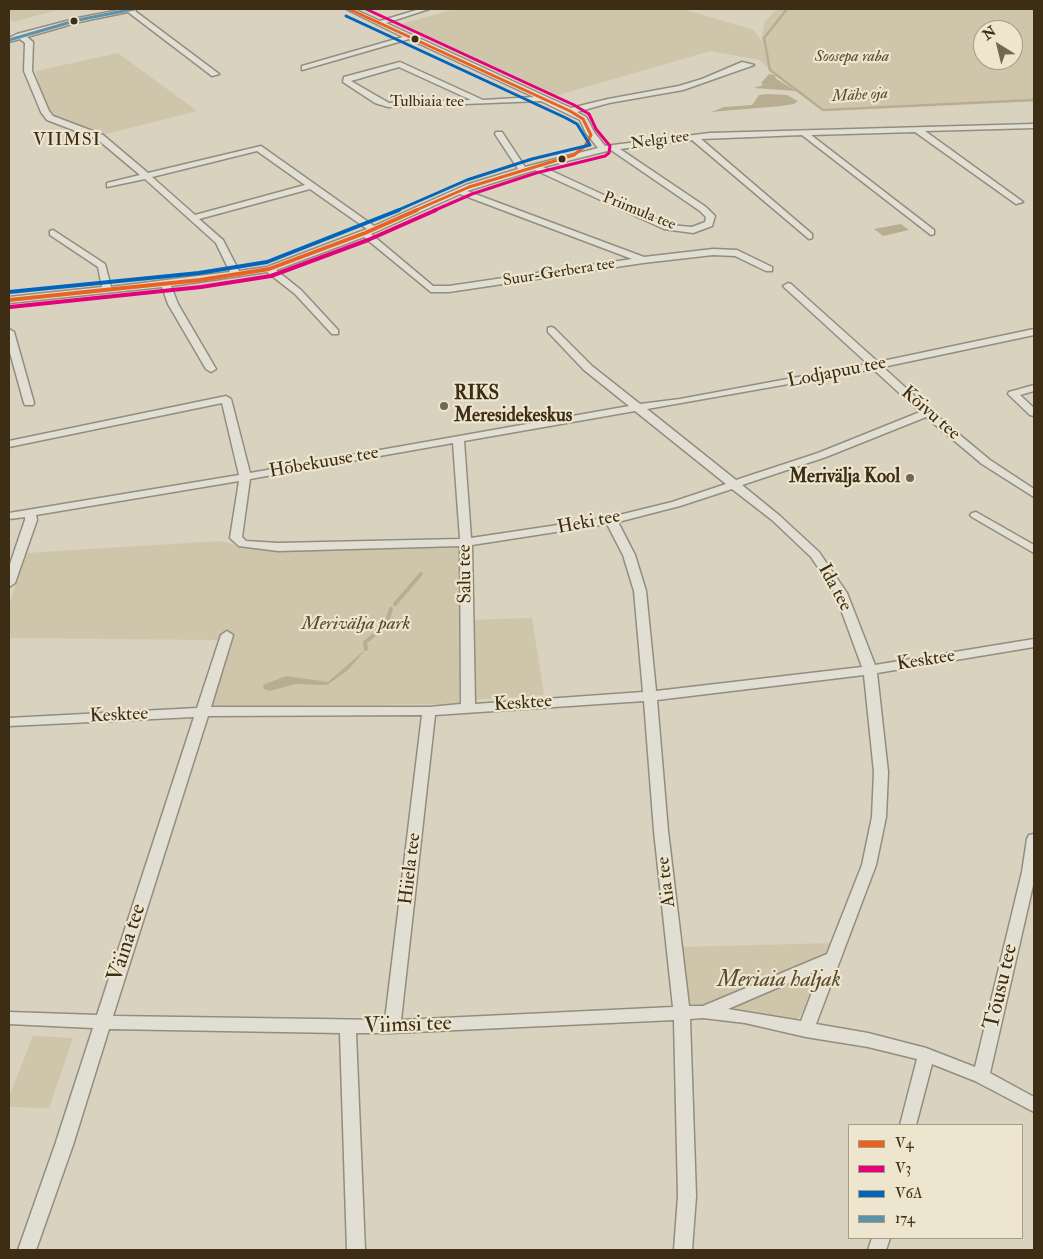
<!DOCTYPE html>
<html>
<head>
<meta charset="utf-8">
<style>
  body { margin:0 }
  #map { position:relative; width:1043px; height:1259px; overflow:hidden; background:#d8d2be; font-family:"IM FELL Double Pica",serif }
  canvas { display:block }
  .frame { position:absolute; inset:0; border:10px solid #3e2d15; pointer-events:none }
  .legend { position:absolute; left:848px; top:1124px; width:175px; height:115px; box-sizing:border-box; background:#ede5ce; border:1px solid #a79b84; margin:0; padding:6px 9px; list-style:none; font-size:15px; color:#3e2d15 }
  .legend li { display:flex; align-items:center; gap:10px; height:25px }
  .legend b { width:25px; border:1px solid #a79b84 }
  .north { position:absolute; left:973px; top:20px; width:50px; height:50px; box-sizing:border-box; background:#ede5ce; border:1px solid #a79b84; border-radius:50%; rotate:324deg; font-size:14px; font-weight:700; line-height:20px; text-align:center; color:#3e2d15 }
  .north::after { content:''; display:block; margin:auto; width:18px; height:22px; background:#746750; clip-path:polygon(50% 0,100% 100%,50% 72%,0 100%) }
</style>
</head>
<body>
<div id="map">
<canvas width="1043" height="1259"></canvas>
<div class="frame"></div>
<ul class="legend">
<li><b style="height:6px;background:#e96221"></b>V4</li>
<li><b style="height:6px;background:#e5007d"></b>V3</li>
<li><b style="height:6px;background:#0065bd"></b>V6A</li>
<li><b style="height:6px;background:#5e92a8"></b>174</li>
</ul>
<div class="north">N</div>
</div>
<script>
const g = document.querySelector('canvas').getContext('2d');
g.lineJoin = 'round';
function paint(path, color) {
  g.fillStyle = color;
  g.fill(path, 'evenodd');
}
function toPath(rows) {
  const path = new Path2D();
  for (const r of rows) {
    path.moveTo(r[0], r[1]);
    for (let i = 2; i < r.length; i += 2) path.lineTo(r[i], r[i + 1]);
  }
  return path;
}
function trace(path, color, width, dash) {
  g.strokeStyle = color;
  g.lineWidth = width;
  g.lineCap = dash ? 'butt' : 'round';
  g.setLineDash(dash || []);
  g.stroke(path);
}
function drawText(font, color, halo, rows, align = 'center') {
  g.font = font + ' "IM FELL Double Pica",serif';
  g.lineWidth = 4.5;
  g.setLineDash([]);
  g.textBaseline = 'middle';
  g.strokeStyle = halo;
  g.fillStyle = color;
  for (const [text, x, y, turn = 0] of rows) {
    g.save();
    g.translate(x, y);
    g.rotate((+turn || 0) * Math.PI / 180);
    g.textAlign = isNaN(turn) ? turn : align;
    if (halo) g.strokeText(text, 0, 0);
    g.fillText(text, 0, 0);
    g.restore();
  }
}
const green = toPath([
  [9,9,54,9,57,10,14,22,9,18],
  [455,9,683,9,754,30,761,41,765,21,777,9,1034,9,1034,101,822,109,769,69,760,60,710,51,555,96,401,24],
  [983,30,1013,30,1013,60,983,60],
  [118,53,197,111,102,135,52,115,39,87,36,71],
  [220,541,248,548,460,544,459,704,197,706,218,640,9,638,9,605,26,553],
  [532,618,544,695,471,700,469,620],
  [833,943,826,968,798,1019,726,1007,690,1004,681,947],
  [33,1036,73,1038,49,1108,9,1107,9,1097]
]);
const water = toPath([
  [769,74,774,75,776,77,775,78,796,91,754,88,763,85,761,83],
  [769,94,787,95,798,101,794,104,781,106,711,112,724,107,752,105,759,95],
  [901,224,909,230,883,236,874,229],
  [366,649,348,670,327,685,295,684,270,691,264,689,263,685,286,676,328,682]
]);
const streamFar1 = toPath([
  [787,9,764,38,770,70,823,110,1034,100]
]);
const stream = toPath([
  [395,604,421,574],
  [368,640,386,625,391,609],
  [365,642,366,649]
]);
const minor = toPath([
  [125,9,137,9,135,11,219,74,212,76,128,12,79,22,27,37,33,42,32,71,49,111,53,116,103,135,148,173,261,146,374,226,466,185,518,169,495,134,496,132,502,132,525,167,598,148,586,133,580,120,541,101,388,107,375,103,343,82,344,77,400,62,483,100,534,97,409,39,302,70,302,66,403,37,346,9,354,9,380,21,420,9,429,9,386,23,571,108,608,99,679,86,702,79,742,62,754,65,683,90,609,103,577,112,586,117,594,132,605,146,710,133,1034,124,1034,128,925,131,1023,202,1016,204,915,132,811,135,934,230,934,234,931,235,802,135,701,139,812,234,812,238,809,239,692,140,620,149,706,207,715,216,712,226,693,233,664,229,535,170,467,191,644,257,713,249,737,250,772,267,772,271,766,271,735,256,713,255,643,263,449,292,431,292,364,237,276,270,301,290,338,330,338,334,332,334,295,294,267,272,171,286,178,304,216,369,211,372,206,369,168,304,162,287,9,303,9,297,102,287,98,267,50,235,50,231,53,230,105,264,111,287,230,272,216,243,145,179,107,187,107,183,140,175,97,139,47,120,41,112,24,71,25,43,20,39,9,42,9,38,17,34,78,18,125,9],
  [399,67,471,100,389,103,351,81,399,67],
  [611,150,700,211,706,217,705,222,692,227,669,225,543,167,611,150],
  [257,151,305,185,195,215,152,177,257,151],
  [310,189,367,229,267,267,239,271,223,240,199,219,310,189],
  [460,194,632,259,449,286,433,286,371,234,460,194],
  [788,283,791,284,878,362,1034,329,1034,335,883,367,931,411,990,460,1034,489,1034,497,982,464,926,417,826,457,742,485,780,516,819,552,847,593,875,665,1034,639,1034,647,877,673,888,772,886,817,876,865,816,1024,868,1033,926,1048,975,1067,1022,872,1027,839,1029,835,1034,834,1034,881,990,1073,1034,1097,1034,1112,975,1081,932,1064,916,1125,900,1125,917,1059,868,1047,806,1037,745,1023,703,1018,690,1019,696,1196,692,1250,674,1250,678,1196,674,1020,392,1033,356,1033,365,1250,347,1250,340,1033,109,1029,73,1145,36,1250,18,1250,55,1145,93,1028,9,1024,9,1012,97,1015,194,717,9,726,9,718,197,708,221,635,227,631,233,635,211,707,429,707,461,704,460,546,278,551,239,546,230,538,239,481,36,515,37,520,15,583,9,587,9,567,25,520,25,517,9,519,9,513,239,475,222,403,9,447,9,441,226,396,231,399,250,473,629,406,584,370,548,332,548,328,551,327,554,328,592,366,640,404,680,399,868,364,785,288,783,286,788,283],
  [873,369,920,412,818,453,736,480,647,409,873,369],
  [635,411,726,484,672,502,611,517,471,538,464,441,635,411],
  [453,443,460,539,278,543,246,541,242,537,250,479,453,443],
  [732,489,772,520,811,557,835,593,862,667,656,691,646,591,635,555,618,522,680,506,732,489],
  [607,524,623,555,634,591,643,692,475,704,472,545,607,524],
  [864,675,874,772,872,817,862,865,827,954,703,1006,689,1006,668,831,657,700,864,675],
  [644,701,654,831,673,1007,401,1020,435,715,644,701],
  [422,715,385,1020,113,1016,208,716,422,715],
  [821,969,801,1021,728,1009,821,969],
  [9,329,14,332,34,403,33,405,25,405,24,403,9,349,9,329],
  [1034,385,1034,391,1020,395,1034,408,1034,416,1030,415,1008,394,1009,392,1034,385],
  [976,512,1034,545,1034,553,972,517,970,515,972,513,976,512],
  [872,1238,890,1238,886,1250,868,1250,872,1238]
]);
const bus1Far1 = toPath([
  [349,9,570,111,583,119,591,135],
  [414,211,469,187,574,155,585,146,591,135]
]);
const bus1 = toPath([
  [9,300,200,280,269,269,365,233,417,210]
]);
const bus2Far1 = toPath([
  [366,9,574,105,589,114,596,129,610,146,609,153,605,156,536,173,472,194,433,211]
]);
const bus2 = toPath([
  [10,307,201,287,271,276,368,240,436,210]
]);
const bus3Far1 = toPath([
  [346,16,566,118,577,124,590,145,532,159,467,180,396,211]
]);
const bus3 = toPath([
  [9,292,199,273,267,262,399,210]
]);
const bus4 = toPath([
  [9,40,78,20,134,9]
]);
const markers = [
  [74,21,4.5,"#3e2d15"],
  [415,39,4.5,"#3e2d15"],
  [562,159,4.5,"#3e2d15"],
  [444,406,5,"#746750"],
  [910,478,5,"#746750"]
];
const farParknames = [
  ["Soosepa raba",852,58]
];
const farWaternames = [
  ["Mähe oja",860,96,-3]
];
const farStreetnames = [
  ["Tulbiaia tee",427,103],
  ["Nelgi tee",660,141,-8],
  ["Priimula tee",639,212,22],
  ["Suur-Gerbera tee",559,273,-9]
];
const farQuarternames = [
  ["VIIMSI",67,141]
];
const streetNames = [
  ["Lodjapuu tee",837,373,-11],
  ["Kõivu tee",930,414,41],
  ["Hõbekuuse tee",324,463,-10],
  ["Heki tee",589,523,-11],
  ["Salu tee",466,574,-91],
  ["Ida tee",834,588,61],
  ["Kesktee",926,661,-9],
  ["Kesktee",523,704,-4],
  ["Kesktee",119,716,-3],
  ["Hiiela tee",411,869,-83],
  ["Aia tee",667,882,-97]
];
const poiNames = [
  ["RIKS",454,395],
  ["Meresidekeskus",454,417],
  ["Merivälja Kool",900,478,"right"]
];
const parkNames = [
  ["Merivälja park",356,625]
];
const nearStreetnames = [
  ["Väina tee",128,943,-72],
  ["Tõusu tee",1002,987,-77],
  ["Viimsi tee",408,1026,-2]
];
const nearParknames = [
  ["Meriaia haljak",779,981]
];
paint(green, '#cfc5aa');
paint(water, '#b8ad91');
trace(streamFar1, '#b8ad91', 2.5);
trace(stream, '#b8ad91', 4);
trace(minor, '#928d7f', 3);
paint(minor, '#e1ded4');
trace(bus1Far1, '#e96221', 3);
trace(bus1, '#e96221', 4);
trace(bus2Far1, '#e5007d', 3);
trace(bus2, '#e5007d', 4);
trace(bus3Far1, '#0065bd', 3);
trace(bus3, '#0065bd', 4);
trace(bus4, '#5e92a8', 3);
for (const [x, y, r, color] of markers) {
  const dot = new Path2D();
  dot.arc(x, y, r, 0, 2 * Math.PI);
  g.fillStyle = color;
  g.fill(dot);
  trace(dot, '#ede5ce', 2);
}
drawText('italic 16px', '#59492f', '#ede5ce', farParknames);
drawText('italic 16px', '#59492f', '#ede5ce', farWaternames);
drawText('16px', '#3e2d15', '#ede5ce', farStreetnames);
g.letterSpacing = '1px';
drawText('18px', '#3e2d15', '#ede5ce', farQuarternames);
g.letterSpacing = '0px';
drawText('19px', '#3e2d15', '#ede5ce', streetNames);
drawText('bold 19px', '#3e2d15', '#ede5ce', poiNames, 'left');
drawText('italic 19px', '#59492f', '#ede5ce', parkNames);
drawText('22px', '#3e2d15', '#ede5ce', nearStreetnames);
drawText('italic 22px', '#59492f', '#ede5ce', nearParknames);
</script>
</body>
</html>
